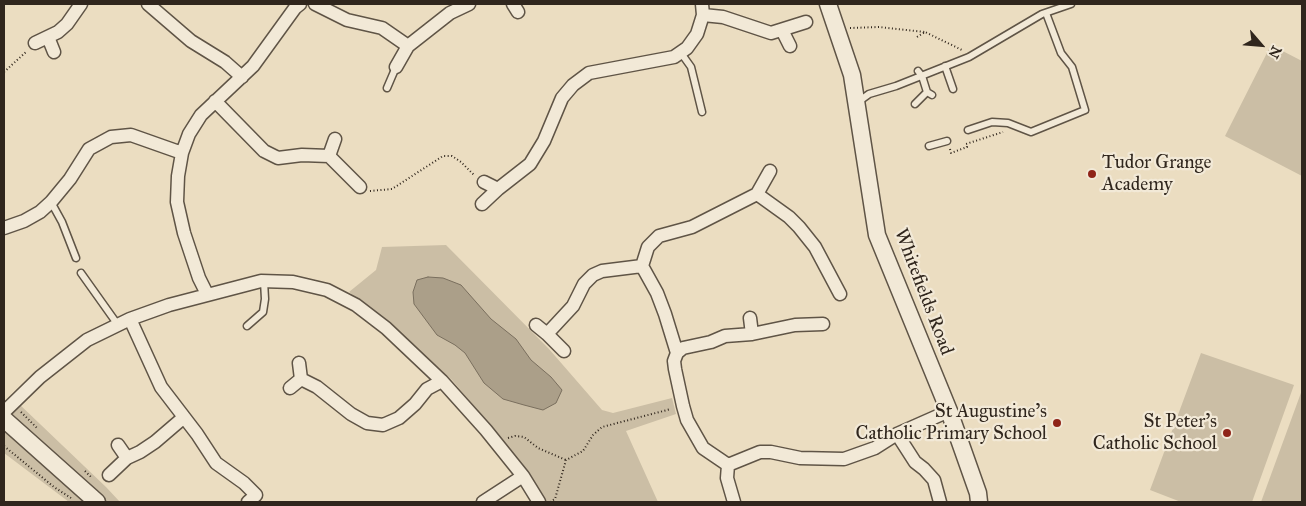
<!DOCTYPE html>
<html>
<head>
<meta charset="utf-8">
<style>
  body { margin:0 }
  #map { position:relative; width:1306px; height:506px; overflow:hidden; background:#ebddc1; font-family:"IM FELL Great Primer",serif }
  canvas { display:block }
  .frame { position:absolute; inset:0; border:5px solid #30261d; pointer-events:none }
  .north { position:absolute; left:1236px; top:20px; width:50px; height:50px; -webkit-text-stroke:4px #f2e9d7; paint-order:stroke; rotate:117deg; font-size:14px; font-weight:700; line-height:20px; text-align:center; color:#30261d }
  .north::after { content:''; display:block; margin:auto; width:18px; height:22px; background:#30261d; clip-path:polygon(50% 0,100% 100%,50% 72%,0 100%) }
</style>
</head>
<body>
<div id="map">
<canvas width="1306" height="506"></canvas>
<div class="frame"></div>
<div class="north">N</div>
</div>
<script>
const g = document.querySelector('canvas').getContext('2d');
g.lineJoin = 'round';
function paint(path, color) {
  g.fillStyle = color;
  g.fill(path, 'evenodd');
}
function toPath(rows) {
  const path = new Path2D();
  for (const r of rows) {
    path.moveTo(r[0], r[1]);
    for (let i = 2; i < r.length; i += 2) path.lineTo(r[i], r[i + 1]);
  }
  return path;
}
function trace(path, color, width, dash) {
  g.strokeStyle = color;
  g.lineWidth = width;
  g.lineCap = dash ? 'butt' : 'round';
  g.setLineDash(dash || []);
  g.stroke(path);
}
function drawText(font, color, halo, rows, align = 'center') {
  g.font = font + ' "IM FELL Great Primer",serif';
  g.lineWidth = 4.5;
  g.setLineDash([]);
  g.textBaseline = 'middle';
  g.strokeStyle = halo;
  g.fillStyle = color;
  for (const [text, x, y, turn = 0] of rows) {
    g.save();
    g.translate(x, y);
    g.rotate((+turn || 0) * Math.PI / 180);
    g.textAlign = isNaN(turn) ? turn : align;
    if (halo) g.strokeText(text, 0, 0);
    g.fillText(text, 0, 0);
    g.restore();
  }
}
const green = toPath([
  [1271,45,1302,61,1302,176,1225,136],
  [446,245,549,349,602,410,613,413,672,398,676,414,626,431,658,502,544,502,537,488,506,444,452,380,386,321,349,292,376,270,382,247],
  [1201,353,1294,385,1252,502,1181,502,1150,490],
  [1302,390,1302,502,1261,502],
  [18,403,106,487,120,502,103,502,10,416,10,410],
  [4,428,86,502,69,502,4,453]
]);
const water = toPath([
  [428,277,443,278,461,285,491,319,516,339,531,360,551,377,562,390,556,403,543,410,524,405,503,399,484,383,465,353,455,345,437,335,414,304,413,292,417,280,428,277]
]);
const path = toPath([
  [1105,4,1105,5],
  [850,28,879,27,925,32],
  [917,37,925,32,962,50],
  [4,72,26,52],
  [950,149,951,153,967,147,966,144,1003,132],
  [370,191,392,189,443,156,452,156,461,162,474,175],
  [21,412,37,428],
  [508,438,515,436,524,437,538,448,566,460],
  [4,446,54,487,71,498],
  [85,471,92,478],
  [550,502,555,499,566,460,583,451,593,435,602,427,671,409]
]);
const service = toPath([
  [681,53,691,67,702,112],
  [945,66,953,89],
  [918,71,922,76,927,92,932,95],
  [387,88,396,67],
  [858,102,869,94,896,86,969,57,1042,14,1071,4],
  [915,104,927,92],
  [968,130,992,122,1008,123,1031,132,1085,110,1072,67,1061,53,1046,13],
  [929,146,947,141],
  [51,202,62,222,76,258],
  [81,273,118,325],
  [247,326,263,312,265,299,264,281]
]);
const minor = toPath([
  [148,4,191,41,225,62,242,77],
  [315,4,347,20,382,28,408,46,450,13,469,4],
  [513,4,518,12],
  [703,15,723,17,771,33,806,22],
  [782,30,790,46],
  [48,37,54,52],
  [35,43,58,32,67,24,81,4],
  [396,67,408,46],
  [215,101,264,151,278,158,302,155,329,156,335,139],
  [329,156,360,187],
  [484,182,498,189],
  [757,194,770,171],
  [482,204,498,189,530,164,544,141,562,98,573,85,589,73,674,57,687,48,697,34,703,15,702,4],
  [4,228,24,221,40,212,51,202,70,179,89,149,111,137,131,135,182,153],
  [207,294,199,278,184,233,177,202,178,176,182,153,189,134,201,115,253,66,295,8,300,4],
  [840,294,815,247,799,227,789,217,757,194,692,227,659,236,648,247,642,266,657,293,665,314,677,353,674,361,675,369,683,406,687,420,703,448,728,465,760,452,771,452,800,458,844,459,875,448,897,434,949,411],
  [750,318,752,334],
  [130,319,161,387,197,434,216,463,244,483,256,495,248,502],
  [536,325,547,334],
  [564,351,547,334,573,306,584,284,593,275,602,271,642,266],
  [677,353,683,348,711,342,725,336,752,334,795,325,823,324],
  [299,363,301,379],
  [290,388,301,379,317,387,351,414,367,423,383,425,399,418,415,404,427,389,442,381],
  [4,412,40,377,87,340,130,319,169,305,261,281,293,282,327,290,356,305,386,328,442,381,486,430,523,476,539,502],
  [897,434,915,462,924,469,934,480,940,502],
  [118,445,127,458],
  [728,465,727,478,734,502],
  [109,475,127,458,140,452,155,442,183,418],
  [483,502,523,476]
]);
const tertiary = toPath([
  [828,4,852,75,877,235,949,411,978,493,979,502],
  [4,419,97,502]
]);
const markers = [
  [1092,174,5,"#8f2418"],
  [1057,423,5,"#8f2418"],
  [1227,433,5,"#8f2418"]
];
const poiNames = [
  ["Tudor Grange",1102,163,"left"],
  ["Academy",1102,185,"left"],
  ["St Augustine's",1047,412],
  ["Catholic Primary School",1047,434],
  ["St Peter's",1217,422],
  ["Catholic School",1217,444]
];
const streetNames = [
  ["Whitefields Road",923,292,69]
];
paint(green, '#cbbea5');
paint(water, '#ab9f89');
trace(water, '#7a6f5e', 1);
trace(service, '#5f5446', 9);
trace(minor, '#5f5446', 15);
trace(tertiary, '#5f5446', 19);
trace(path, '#30261d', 2, [1, 2.5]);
trace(service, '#f2e9d7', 6);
trace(minor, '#f2e9d7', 12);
trace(tertiary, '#f2e9d7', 16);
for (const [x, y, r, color] of markers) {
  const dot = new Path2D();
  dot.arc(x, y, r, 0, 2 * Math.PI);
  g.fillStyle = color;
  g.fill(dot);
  trace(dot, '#f2e9d7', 2);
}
drawText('19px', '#30261d', '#f2e9d7', poiNames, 'right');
drawText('19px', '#30261d', '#f2e9d7', streetNames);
</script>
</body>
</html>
